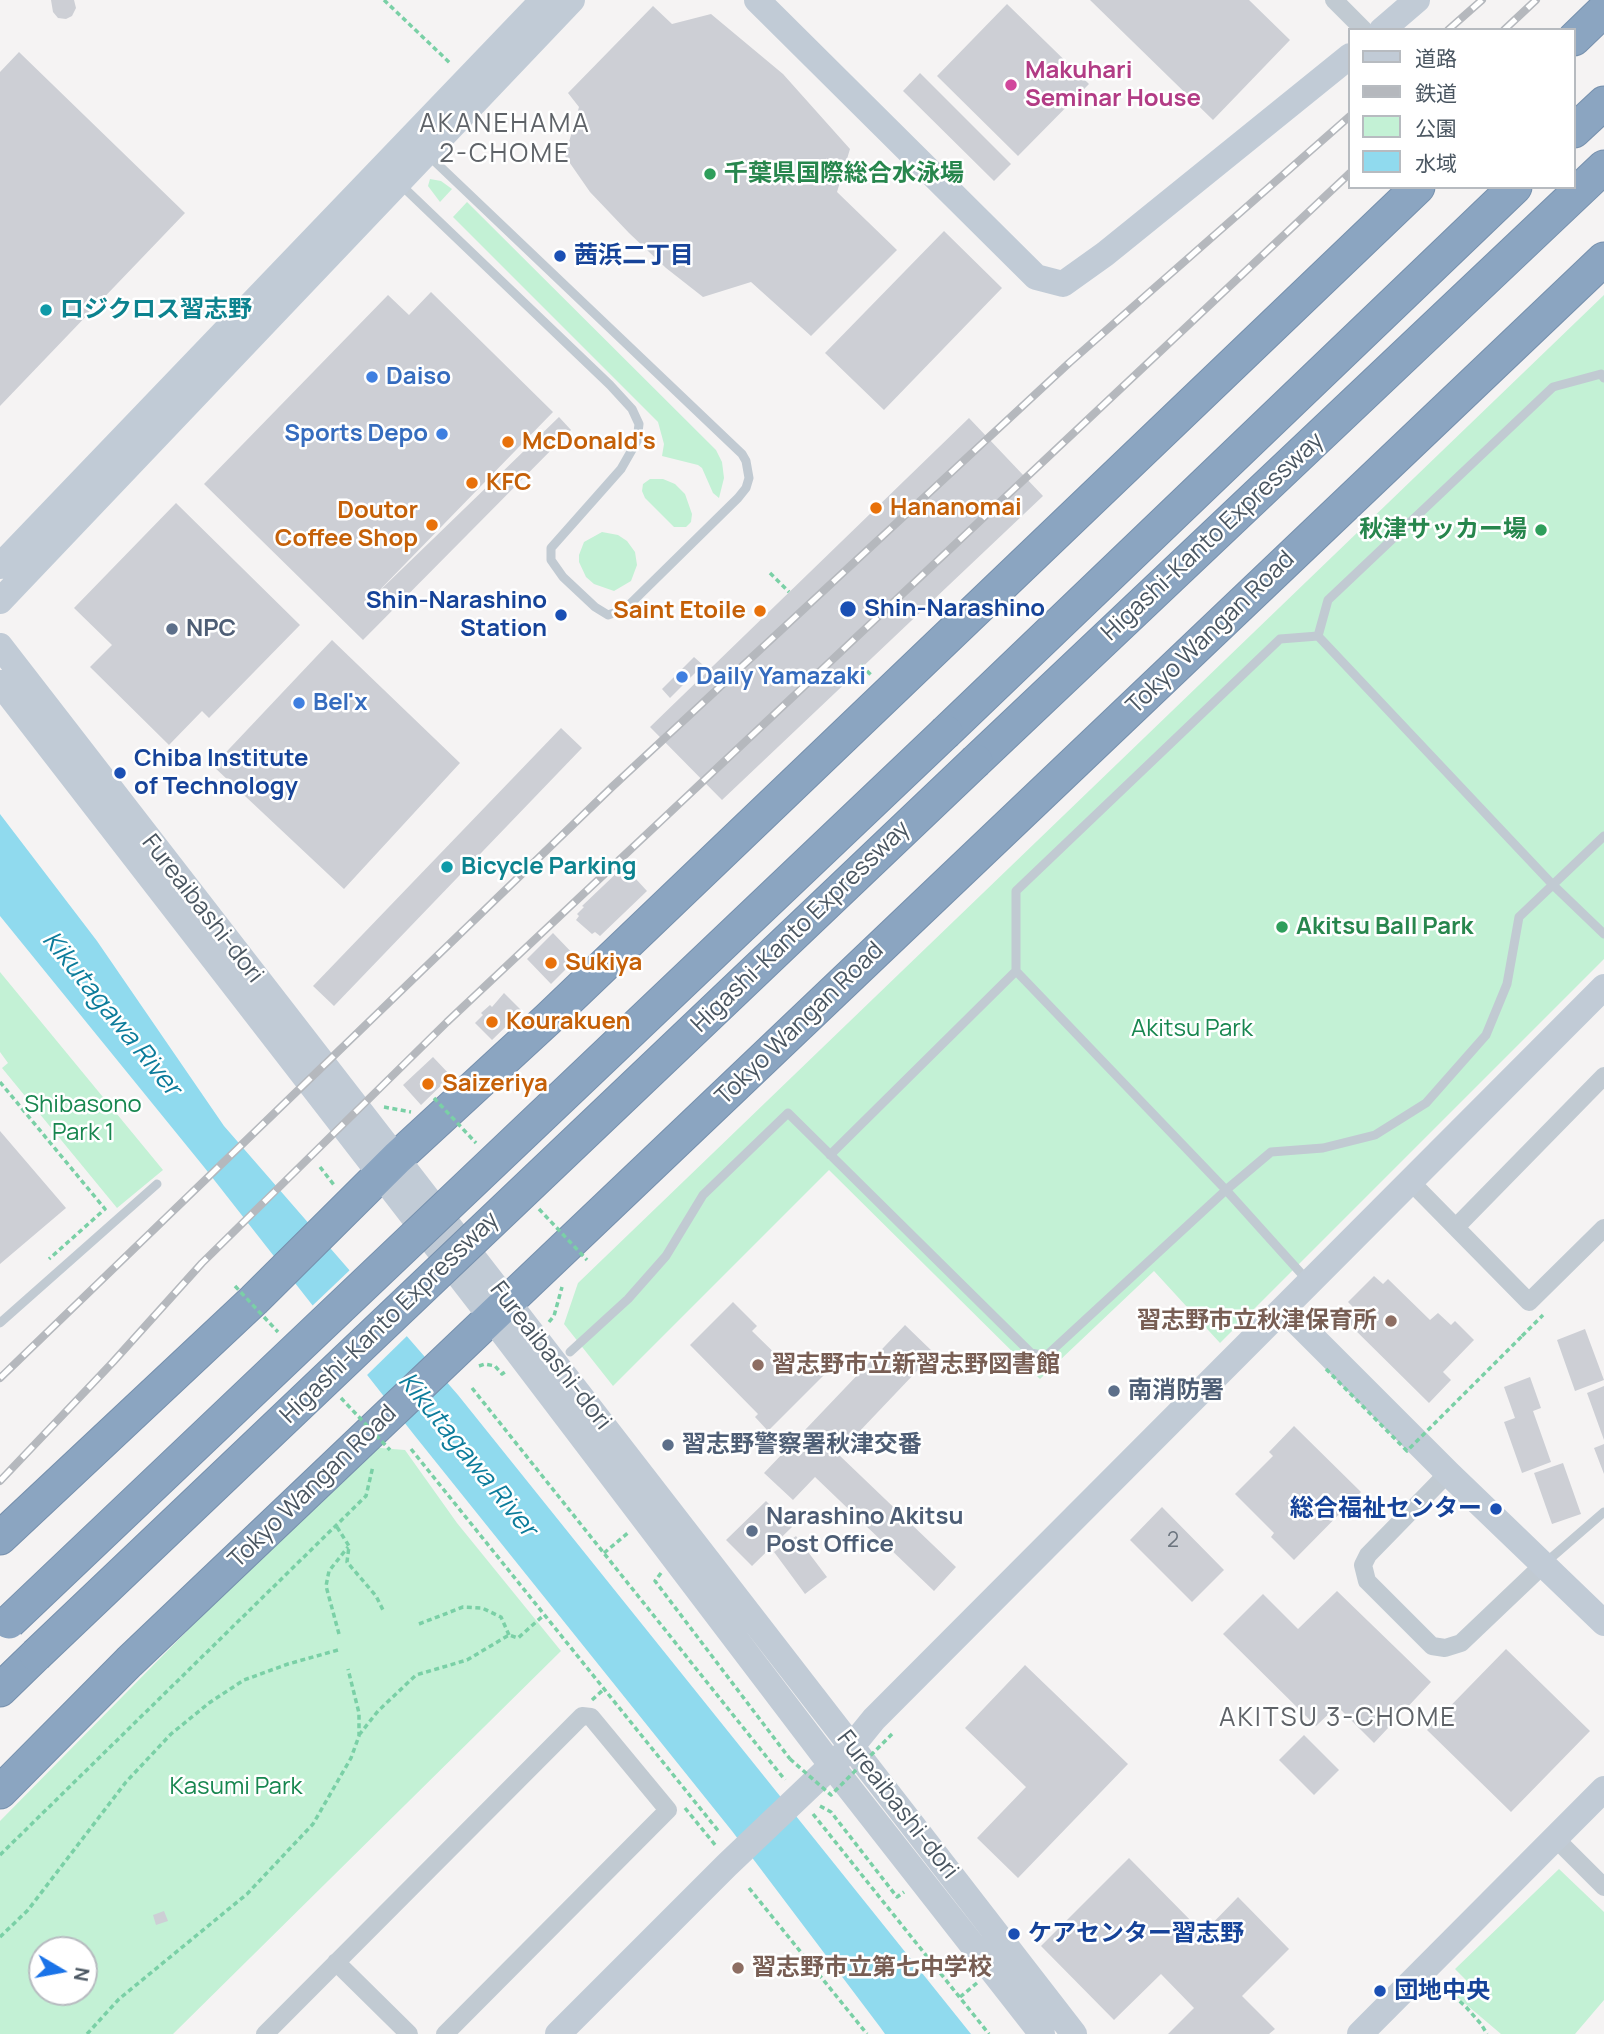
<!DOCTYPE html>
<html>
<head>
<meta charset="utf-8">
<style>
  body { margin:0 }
  #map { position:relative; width:1604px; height:2034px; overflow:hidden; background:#f5f3f3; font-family:Manrope,"Noto Sans JP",sans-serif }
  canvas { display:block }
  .legend { position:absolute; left:1348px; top:28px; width:228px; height:161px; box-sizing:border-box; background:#fff; border:2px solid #b7bbc0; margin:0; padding:9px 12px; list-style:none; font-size:21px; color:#4a5661 }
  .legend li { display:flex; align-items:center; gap:14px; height:35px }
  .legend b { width:35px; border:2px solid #b7bbc0 }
  .north { position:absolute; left:28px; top:1936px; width:70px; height:70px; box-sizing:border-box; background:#fff; border:2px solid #b7bbc0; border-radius:50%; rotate:100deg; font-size:19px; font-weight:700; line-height:28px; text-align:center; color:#4a5661 }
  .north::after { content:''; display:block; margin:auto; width:24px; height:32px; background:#1a73e8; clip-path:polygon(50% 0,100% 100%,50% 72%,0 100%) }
</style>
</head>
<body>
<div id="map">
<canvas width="1604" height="2034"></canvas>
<ul class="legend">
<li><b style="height:9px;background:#c1cbd6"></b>道路</li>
<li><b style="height:9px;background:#b5b8bd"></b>鉄道</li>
<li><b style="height:19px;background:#c3f1d5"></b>公園</li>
<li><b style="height:19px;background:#90daee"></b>水域</li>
</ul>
<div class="north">N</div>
</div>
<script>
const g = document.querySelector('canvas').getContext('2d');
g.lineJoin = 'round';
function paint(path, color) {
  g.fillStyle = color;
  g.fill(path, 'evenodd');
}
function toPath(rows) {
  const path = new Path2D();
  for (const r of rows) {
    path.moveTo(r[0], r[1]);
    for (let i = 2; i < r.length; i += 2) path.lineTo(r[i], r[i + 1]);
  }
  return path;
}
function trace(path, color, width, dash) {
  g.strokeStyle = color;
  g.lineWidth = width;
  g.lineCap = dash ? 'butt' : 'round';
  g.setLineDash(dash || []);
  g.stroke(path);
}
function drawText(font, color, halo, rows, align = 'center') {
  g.font = font + ' Manrope,"Noto Sans JP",sans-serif';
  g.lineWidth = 5;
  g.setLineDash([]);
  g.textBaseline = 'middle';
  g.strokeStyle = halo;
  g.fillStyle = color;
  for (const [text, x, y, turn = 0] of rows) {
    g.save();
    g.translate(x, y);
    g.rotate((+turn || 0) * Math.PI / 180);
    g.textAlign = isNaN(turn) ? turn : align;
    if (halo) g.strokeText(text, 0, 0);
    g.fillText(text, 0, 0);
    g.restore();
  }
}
const green = toPath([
  [430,179,441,181,452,189,440,202,428,186],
  [467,202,716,450,722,462,724,478,719,498,713,493,702,468,698,465,662,456,664,444,658,422,453,217],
  [1604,295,1604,959,1220,1343,1154,1271,1040,1379,829,1170,613,1386,564,1324,578,1283],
  [650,479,663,479,675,484,685,494,692,514,691,522,686,527,674,527,645,498,642,491,643,484],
  [602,532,618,535,627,541,635,552,637,565,631,581,614,591,594,584,586,577,579,562,579,555,584,542],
  [0,972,163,1170,117,1208,2,1068,8,1063,0,1052],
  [368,1447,405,1450,457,1523,561,1651,173,2034,0,2034,0,1821],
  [42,1950,84,1950,84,1992,42,1992],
  [1559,1869,1604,1912,1604,2000,1575,2034,1501,2034,1455,1995,1467,1981,1455,1969]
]);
const water = toPath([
  [0,814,97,941,224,1126,458,1395,971,2034,885,2034,880,2027,732,1831,415,1436,204,1167,0,916]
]);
const pier = toPath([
  [352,1268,409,1334,365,1377,310,1308]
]);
const building = toPath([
  [51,0,74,0,76,8,72,16,66,19,58,18,53,12],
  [1090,0,1249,0,1290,40,1213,120],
  [1007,4,1089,84,1018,156,937,76],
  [653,6,672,24,711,14,783,74,850,149,837,192,897,250,811,336,751,282,703,297,666,268,629,233,590,192,565,156,579,107,568,93],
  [19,52,185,213,0,406,0,72],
  [920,73,1011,164,994,181,903,91],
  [944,231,1002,288,884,410,825,353],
  [431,292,553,412,370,600,559,417,571,430,363,640,204,484,388,295,409,315],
  [969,418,1043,496,722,800,650,727],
  [176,503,300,625,209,718,202,711,169,745,90,667,112,645,74,608],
  [332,640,460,763,344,889,213,766],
  [694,657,703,665,670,698,662,689],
  [561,728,582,748,334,1006,313,986],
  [624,866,647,891,600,936,595,932,592,934,576,920,579,916,577,914,584,907,582,906],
  [553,933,577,958,551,984,527,959],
  [504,993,522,1011,492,1040,475,1023,483,1015,481,1013,490,1005,492,1007],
  [433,1057,451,1076,421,1105,403,1085],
  [0,1131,66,1208,0,1264],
  [1374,1276,1383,1284,1388,1279,1430,1320,1438,1313,1451,1325,1455,1321,1474,1340,1443,1372,1451,1380,1429,1403,1344,1319,1354,1308,1348,1302],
  [733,1302,757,1326,752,1331,794,1372,808,1357,825,1374,768,1431,755,1417,758,1414,690,1345],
  [905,1325,934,1353,838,1454,956,1567,934,1591,815,1477,793,1500,764,1473],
  [1585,1329,1604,1380,1575,1391,1557,1340],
  [1530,1377,1541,1408,1533,1411,1551,1462,1522,1473,1504,1422,1515,1418,1504,1387],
  [1604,1386,1604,1440,1587,1393],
  [1294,1426,1361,1492,1294,1560,1271,1537,1274,1533,1235,1494,1273,1456,1269,1452],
  [1604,1444,1604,1474,1594,1448],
  [1563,1463,1581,1514,1552,1524,1534,1473],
  [766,1501,792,1527,752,1566,726,1540],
  [1162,1507,1224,1570,1192,1602,1130,1540],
  [796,1536,827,1577,805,1594,774,1552],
  [1337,1591,1431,1682,1374,1743,1337,1706,1316,1726,1223,1634,1263,1594,1298,1629],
  [1506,1649,1590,1731,1511,1812,1427,1730],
  [1025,1665,1128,1764,1018,1878,977,1838,1026,1787,965,1728],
  [1304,1735,1339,1770,1314,1795,1279,1760],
  [1129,1858,1203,1933,1238,1897,1289,1949,1242,1996,1275,2029,1269,2034,1168,2034,1194,2008,1161,1974,1114,2020,1041,1946],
  [164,1911,168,1921,156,1925,153,1915]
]);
const path = toPath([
  [384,0,451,64],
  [770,573,789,592],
  [861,665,872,676],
  [0,1082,105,1209,49,1259],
  [384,1107,411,1112],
  [320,1167,334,1185],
  [549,1322,554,1316,562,1287],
  [1522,1336,1543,1315],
  [479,1366,485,1364,495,1366,502,1374,505,1372],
  [472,1388,785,1780],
  [411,1449,720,1833],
  [337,1527,349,1546,347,1562,376,1596,383,1610],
  [604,1553,629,1532],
  [661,1573,655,1581,790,1759],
  [419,1624,463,1607,482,1608,501,1617,509,1635],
  [339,1634,326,1586,329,1571,348,1547],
  [592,1700,603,1690],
  [359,1735,378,1711,416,1675,467,1660,509,1635,518,1638,544,1615],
  [820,1806,831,1812,897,1897,904,1892],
  [685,1808,716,1846],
  [813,1814,989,2034],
  [0,1855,366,1496,373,1466],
  [749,1888,867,2034],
  [0,1937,28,1910,126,1782,171,1734,209,1703,244,1680,288,1664,338,1650],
  [1441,1984,1466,2007,1481,2024,1487,2034],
  [960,1997,977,1983],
  [87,2034,119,1999,247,1894,313,1824,351,1758,359,1736,359,1713,348,1669]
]);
const lane = toPath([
  [400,184,610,385,632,409,639,424,637,441,621,469,551,548,551,560,563,577,595,607,608,615,625,609,738,498,746,488,749,478,746,461,742,454,428,155],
  [1318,636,1553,885,1604,934],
  [1318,636,1328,600,1553,387,1601,374,1604,378],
  [830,1155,1016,971],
  [1308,1281,1226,1190,1016,971,1016,891,1280,639,1318,636],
  [0,1323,157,1184],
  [570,1352,628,1299,666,1256,703,1195,788,1113,1031,1353,1046,1356,1226,1190,1271,1152,1323,1148,1375,1135,1426,1103,1486,1035,1507,984,1519,917,1604,836],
  [1544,1564,1604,1512]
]);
const street = toPath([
  [1334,0,1364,30],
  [1410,1181,1529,1302,1604,1228],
  [1457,1226,1604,1076],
  [1448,1473,1368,1555,1363,1565,1367,1581,1432,1646,1445,1648,1461,1643,1543,1565],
  [1556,1839,1604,1887],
  [336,1962,409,2034],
  [265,2034,582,1716,591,1717,668,1810,445,2034]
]);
const secondary = toPath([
  [757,0,1036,277,1063,284,1105,254,1350,56],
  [1382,30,1417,0],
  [0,566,543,0],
  [0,601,572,0],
  [0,646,1074,2034],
  [0,683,491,1317,832,1766,1042,2034],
  [1284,1309,1448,1473,1604,1623],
  [558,2034,727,1865,852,1746,874,1719,1604,987],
  [1360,2034,1604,1789]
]);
const highway = toPath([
  [1574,39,1604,10],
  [1574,131,1604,103],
  [946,732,1515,187],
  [976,761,1604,167],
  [0,1538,254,1300,397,1158,548,1019,1418,187],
  [0,1690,36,1655],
  [0,1792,129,1662,1604,259]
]);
const rail = toPath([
  [1448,30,1482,0],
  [1504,30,1536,0],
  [0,1378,612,787,1069,363,1350,116],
  [0,1481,113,1362,202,1263,447,1022,1350,173]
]);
const pathBridge = toPath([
  [434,1098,476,1143],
  [539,1209,587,1260],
  [235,1286,278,1332],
  [1326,1369,1407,1451,1522,1336],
  [341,1398,390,1450],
  [790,1759,831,1795,892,1734]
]);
const highwayBridge = toPath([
  [9,1622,946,732],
  [36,1655,976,761]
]);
const markers = [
  [1011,85,7,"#d1479c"],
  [710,174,7,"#2e9e5b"],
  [560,256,7,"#1a4fb4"],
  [46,310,7,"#0f9aa8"],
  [372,377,7,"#3f7fe0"],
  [442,434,7,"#3f7fe0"],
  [508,442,7,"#e8710a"],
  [472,483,7,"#e8710a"],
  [876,508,7,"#e8710a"],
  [432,525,7,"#e8710a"],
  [1541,530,7,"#2e9e5b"],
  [848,609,9,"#1a4fb4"],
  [760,611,7,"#e8710a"],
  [561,615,7,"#1a4fb4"],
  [172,629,7,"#5c6f8a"],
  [682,677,7,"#3f7fe0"],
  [299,703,7,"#3f7fe0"],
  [120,773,7,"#1a4fb4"],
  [447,867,7,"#0f9aa8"],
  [1282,927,7,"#2e9e5b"],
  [551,963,7,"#e8710a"],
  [492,1022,7,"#e8710a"],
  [428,1084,7,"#e8710a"],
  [1391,1321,7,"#8d6e63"],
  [758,1365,7,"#8d6e63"],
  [1114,1391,7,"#5c6f8a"],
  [668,1445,7,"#5c6f8a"],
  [1496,1509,7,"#1a4fb4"],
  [752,1531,7,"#5c6f8a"],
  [1014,1934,7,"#1a4fb4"],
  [738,1968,7,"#8d6e63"],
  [1380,1991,7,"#1a4fb4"]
];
const numberNames = [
  ["2",1173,1541]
];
const hotelNames = [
  ["Makuhari",1025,71],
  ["Seminar House",1025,99]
];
const leisureNames = [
  ["千葉県国際総合水泳場",724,174],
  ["秋津サッカー場",1527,530,"right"],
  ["Akitsu Ball Park",1296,927]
];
const transitNames = [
  ["茜浜二丁目",574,256],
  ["Shin-Narashino",547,601,"right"],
  ["Station",547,629,"right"],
  ["Shin-Narashino",864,609],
  ["Chiba Institute",134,759],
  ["of Technology",134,787],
  ["総合福祉センター",1482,1509,"right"],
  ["ケアセンター習志野",1028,1934],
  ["団地中央",1394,1991]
];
const cultureNames = [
  ["ロジクロス習志野",60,310],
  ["Bicycle Parking",461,867]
];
const shopNames = [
  ["Daiso",386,377],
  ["Sports Depo",428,434,"right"],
  ["Daily Yamazaki",696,677],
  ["Bel'x",313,703]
];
const foodNames = [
  ["McDonald's",522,442],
  ["KFC",486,483],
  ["Hananomai",890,508],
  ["Doutor",418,511,"right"],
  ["Coffee Shop",418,539,"right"],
  ["Saint Etoile",746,611,"right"],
  ["Sukiya",565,963],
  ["Kourakuen",506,1022],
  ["Saizeriya",442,1084]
];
const streetNames = [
  ["Higashi-Kanto Expressway",1213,537,-43],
  ["Tokyo Wangan Road",1211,633,-44],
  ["Fureaibashi-dori",202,909,52],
  ["Higashi-Kanto Expressway",801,927,-44],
  ["Tokyo Wangan Road",800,1024,-44],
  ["Higashi-Kanto Expressway",390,1318,-44],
  ["Fureaibashi-dori",550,1356,52],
  ["Tokyo Wangan Road",313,1487,-44],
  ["Fureaibashi-dori",897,1805,52]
];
const serviceNames = [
  ["NPC",186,629],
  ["南消防署",1128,1391],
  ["習志野警察署秋津交番",682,1445],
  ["Narashino Akitsu",766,1517],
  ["Post Office",766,1545]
];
const parkNames = [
  ["Akitsu Park",1192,1029],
  ["Shibasono",83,1105],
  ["Park 1",83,1133],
  ["Kasumi Park",236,1787]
];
const educationNames = [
  ["習志野市立秋津保育所",1377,1321,"right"],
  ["習志野市立新習志野図書館",772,1365],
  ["習志野市立第七中学校",752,1968]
];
const neighbourhoodNames = [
  ["AKANEHAMA",505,125],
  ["2-CHOME",505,155],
  ["AKITSU 3-CHOME",1338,1719]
];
const waterNames = [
  ["Kikutagawa River",111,1014,51],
  ["Kikutagawa River",467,1455,51]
];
paint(green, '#c3f1d5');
paint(water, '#90daee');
paint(pier, '#f5f3f3');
paint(building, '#cdcfd5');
trace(highway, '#7690ad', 35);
trace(path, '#7ad0a6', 3.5, [5, 3.5]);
trace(lane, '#c1cad2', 9);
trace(street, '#c1cad2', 18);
trace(secondary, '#c1cbd6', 26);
trace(highway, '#8ba5c1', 33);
trace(rail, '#b5b8bd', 8);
trace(rail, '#fff', 5, [16]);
trace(highwayBridge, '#7690ad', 35, []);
trace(pathBridge, '#7ad0a6', 3.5, [5, 3.5]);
trace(highwayBridge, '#8ba5c1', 33);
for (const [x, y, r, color] of markers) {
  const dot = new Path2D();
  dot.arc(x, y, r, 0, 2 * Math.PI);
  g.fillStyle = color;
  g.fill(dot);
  trace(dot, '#fff', 2.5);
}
drawText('21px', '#6b747e', null, numberNames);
drawText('bold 24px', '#b23c85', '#fff', hotelNames, 'left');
drawText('bold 24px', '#27864d', '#fff', leisureNames, 'left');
drawText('bold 24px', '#164399', '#fff', transitNames, 'left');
drawText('bold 24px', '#0d838f', '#fff', cultureNames, 'left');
drawText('bold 24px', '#366cbe', '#fff', shopNames, 'left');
drawText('bold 24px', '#c56008', '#fff', foodNames, 'left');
drawText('24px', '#4a5661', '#fff', streetNames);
drawText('bold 24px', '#4e5e75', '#fff', serviceNames, 'left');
drawText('24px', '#17864f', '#fff', parkNames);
drawText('bold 24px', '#785e54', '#fff', educationNames, 'left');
g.letterSpacing = '2px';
drawText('26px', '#5f6368', '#fff', neighbourhoodNames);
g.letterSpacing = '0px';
drawText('italic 26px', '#0c7c9b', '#fff', waterNames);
</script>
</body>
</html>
